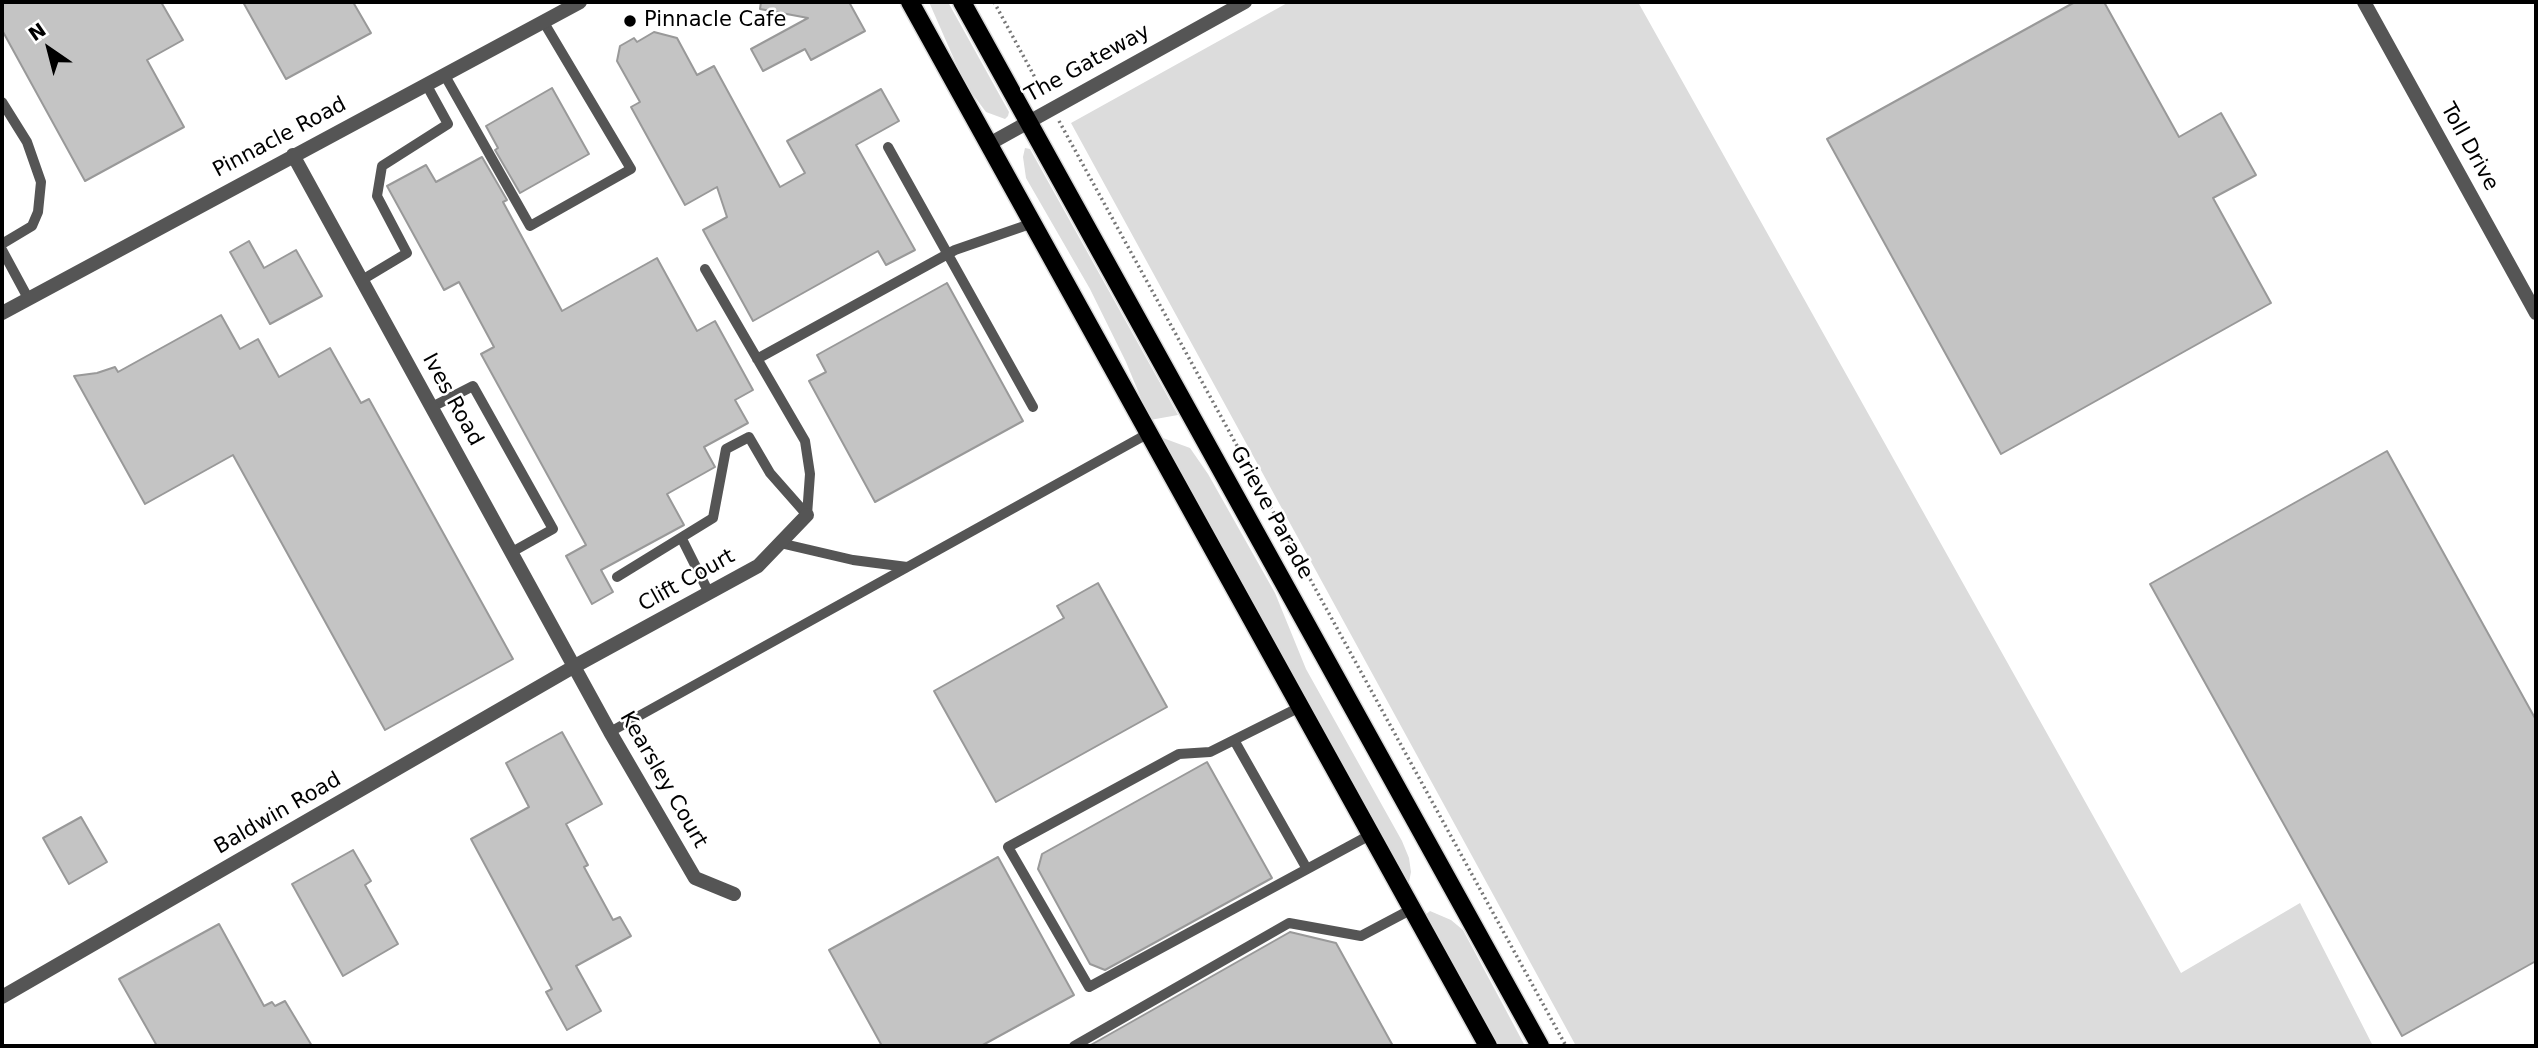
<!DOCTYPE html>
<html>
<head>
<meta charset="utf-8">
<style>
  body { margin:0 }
  #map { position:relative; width:2538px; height:1048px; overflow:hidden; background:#fff; font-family:"DejaVu Sans",sans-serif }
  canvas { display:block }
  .frame { position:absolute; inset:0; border:4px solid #000; pointer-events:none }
  .north { position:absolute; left:14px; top:14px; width:70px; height:70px; -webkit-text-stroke:5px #fff; paint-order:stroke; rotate:325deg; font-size:19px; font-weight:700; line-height:28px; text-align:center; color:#000 }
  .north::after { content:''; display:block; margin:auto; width:24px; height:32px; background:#000; clip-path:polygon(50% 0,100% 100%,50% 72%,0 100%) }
</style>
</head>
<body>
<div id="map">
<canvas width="2538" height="1048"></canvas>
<div class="frame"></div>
<div class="north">N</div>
</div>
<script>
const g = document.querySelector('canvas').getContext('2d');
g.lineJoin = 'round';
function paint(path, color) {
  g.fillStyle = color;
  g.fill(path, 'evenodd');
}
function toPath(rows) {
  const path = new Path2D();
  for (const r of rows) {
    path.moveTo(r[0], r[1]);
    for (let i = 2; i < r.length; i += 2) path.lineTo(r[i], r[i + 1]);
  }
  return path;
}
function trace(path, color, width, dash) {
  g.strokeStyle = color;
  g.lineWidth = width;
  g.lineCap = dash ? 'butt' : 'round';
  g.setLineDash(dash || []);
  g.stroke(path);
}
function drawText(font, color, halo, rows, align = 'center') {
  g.font = font + ' "DejaVu Sans",sans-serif';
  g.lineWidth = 5;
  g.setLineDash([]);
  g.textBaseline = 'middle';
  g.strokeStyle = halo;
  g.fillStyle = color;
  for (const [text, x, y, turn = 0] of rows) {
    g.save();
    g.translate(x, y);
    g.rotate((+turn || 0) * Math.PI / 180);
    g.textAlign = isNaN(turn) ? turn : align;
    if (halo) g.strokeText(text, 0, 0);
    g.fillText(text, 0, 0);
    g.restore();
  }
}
const green = toPath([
  [929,2,948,2,1009,112,1008,116,1005,119,986,112,965,84],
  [1289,2,1638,2,2181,973,2300,903,2373,1046,1576,1046,1071,123],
  [1025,148,1030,149,1178,415,1150,420,1126,362,1090,289,1026,178,1023,157],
  [1163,438,1190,448,1208,474,1275,593,1306,669,1402,841,1409,858,1411,872,1409,882,1407,883,1161,441],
  [1430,911,1451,920,1463,930,1525,1046,1497,1046,1425,915]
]);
const building = toPath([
  [2,2,161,2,183,40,147,60,184,127,85,181,2,30,2,2],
  [243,2,353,2,371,33,286,79,243,2],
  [761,2,849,2,865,31,811,60,805,49,763,71,751,49,808,18,760,9,761,2],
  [2075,2,2104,2,2179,137,2221,113,2256,175,2213,198,2271,303,2001,454,1827,139,2075,2],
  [654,32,677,38,697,75,714,66,780,187,805,173,787,141,881,89,899,121,856,145,915,250,886,265,878,251,753,321,703,230,727,217,717,187,685,205,631,107,640,102,617,61,620,46,634,38,637,42,654,32],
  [552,88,589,154,520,193,495,150,498,148,486,126,552,88],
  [482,157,507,200,503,202,562,311,657,258,697,331,715,321,753,390,735,400,748,423,704,447,715,467,667,494,684,525,601,570,613,592,592,604,566,556,586,545,481,354,494,347,459,282,444,290,387,186,426,165,436,182,482,157],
  [249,241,264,268,296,250,322,296,270,324,230,252,249,241],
  [947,283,1023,421,875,502,809,381,826,372,817,355,947,283],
  [221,315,240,349,258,339,279,377,330,348,361,403,369,399,513,659,385,730,233,455,145,504,74,376,97,373,115,367,118,372,221,315],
  [2387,451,2536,720,2536,961,2402,1036,2150,584,2387,451],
  [1098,583,1167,707,996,802,934,691,1064,618,1057,606,1098,583],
  [562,732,602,804,566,824,588,865,584,867,613,920,620,917,631,936,576,966,601,1011,567,1030,546,992,552,989,471,839,529,807,506,763,562,732],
  [1207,762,1272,878,1105,970,1090,964,1038,869,1042,854,1207,762],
  [81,817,107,862,69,884,43,838,81,817],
  [353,850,371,881,365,885,398,944,343,976,292,884,353,850],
  [998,857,1074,995,981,1046,882,1046,829,950,998,857],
  [219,924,264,1006,272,1002,275,1006,285,1001,312,1046,157,1046,119,979,219,924],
  [1290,932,1336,943,1393,1046,1089,1046,1290,932]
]);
const path = toPath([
  [994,2,1045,96],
  [1059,121,1566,1046]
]);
const lane = toPath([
  [444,74,530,226,631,169,543,21],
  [2,102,27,142,41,182,38,212,32,226,2,244],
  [888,147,1033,407],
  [2,250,28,298],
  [705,269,805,441,810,474,807,515],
  [362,280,407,253,377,196,382,166,448,124,426,84],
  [757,359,955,250,1033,223],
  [432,407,473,386,553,529,512,552],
  [682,539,709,593],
  [780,543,853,560,907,567],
  [617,577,713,518,726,449,749,437,770,473,807,515],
  [1300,707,1210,752,1179,754,1008,847,1089,987,1370,835],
  [610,732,1149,433],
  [1234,740,1307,869],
  [1074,1046,1289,923,1361,936,1412,909]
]);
const street = toPath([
  [2364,2,2536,313],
  [989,144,1245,2],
  [293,155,610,732,695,878,734,894],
  [2,313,580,2],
  [2,997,575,666,758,566,807,515]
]);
const primary = toPath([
  [910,2,1488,1046],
  [962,2,1540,1046]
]);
const markers = [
  [630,21,7,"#000"]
];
const poiNames = [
  ["Pinnacle Cafe",644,21]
];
const streetNames = [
  ["The Gateway",1088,64,-29],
  ["Pinnacle Road",280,138,-28],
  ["Toll Drive",2469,147,61],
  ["Ives Road",452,400,61],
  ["Grieve Parade",1271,513,61],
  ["Clift Court",687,581,-29],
  ["Kearsley Court",663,780,60],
  ["Baldwin Road",278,814,-30]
];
paint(green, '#dcdcdc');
paint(building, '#c4c4c4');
trace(building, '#999', 2);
trace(primary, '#dbdbdb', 21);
trace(path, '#777', 3.5, [2, 3.5]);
trace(lane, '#555', 10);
trace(street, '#555', 14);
trace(primary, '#000', 18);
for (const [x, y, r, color] of markers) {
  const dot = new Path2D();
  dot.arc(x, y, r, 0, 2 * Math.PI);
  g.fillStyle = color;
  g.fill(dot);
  trace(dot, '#fff', 2.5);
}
drawText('21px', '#000', '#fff', poiNames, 'left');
drawText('21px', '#000', '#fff', streetNames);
</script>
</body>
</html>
